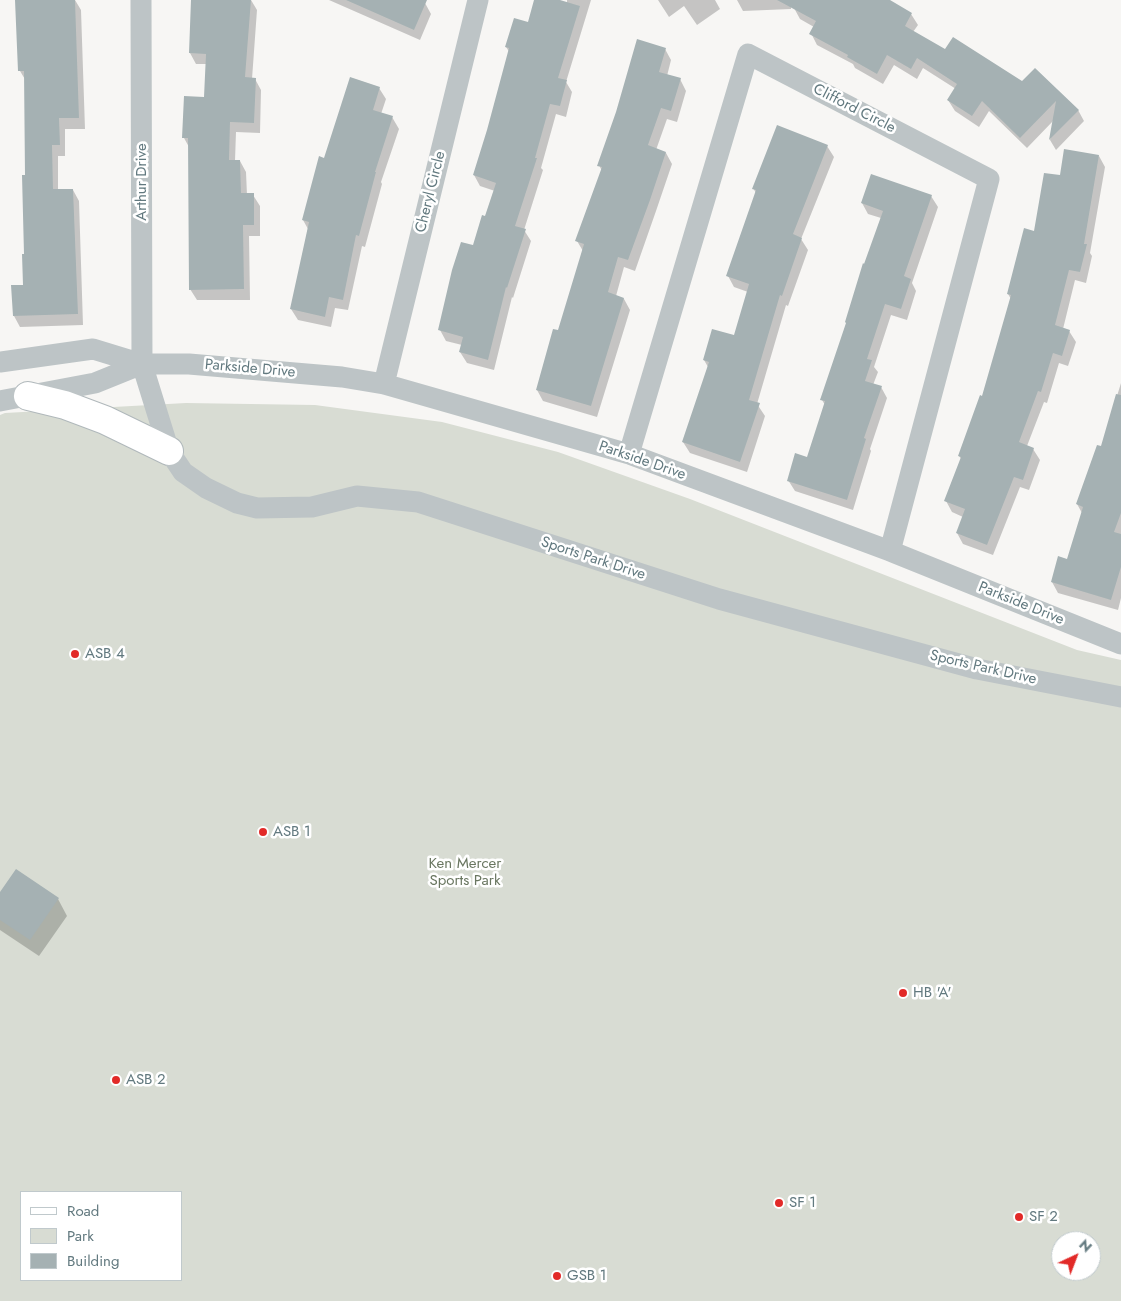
<!DOCTYPE html>
<html>
<head>
<meta charset="utf-8">
<style>
  body { margin:0 }
  #map { position:relative; width:1121px; height:1301px; overflow:hidden; background:#f7f6f4; font-family:Jost,sans-serif }
  canvas { display:block }
  .legend { position:absolute; left:20px; top:1191px; width:162px; height:90px; box-sizing:border-box; background:#fff; border:1px solid #c0c9cc; margin:0; padding:6px 9px; list-style:none; font-size:15px; color:#62797f }
  .legend li { display:flex; align-items:center; gap:10px; height:25px }
  .legend b { width:25px; border:1px solid #c0c9cc }
  .north { position:absolute; left:1051px; top:1231px; width:50px; height:50px; box-sizing:border-box; background:#fff; border:1px solid #c0c9cc; border-radius:50%; rotate:43deg; font-size:14px; font-weight:700; line-height:20px; text-align:center; color:#62797f }
  .north::after { content:''; display:block; margin:auto; width:18px; height:22px; background:#e22a28; clip-path:polygon(50% 0,100% 100%,50% 72%,0 100%) }
</style>
</head>
<body>
<div id="map">
<canvas width="1121" height="1301"></canvas>
<ul class="legend">
<li><b style="height:6px;background:#fff"></b>Road</li>
<li><b style="height:14px;background:#d8dcd3"></b>Park</li>
<li><b style="height:14px;background:#a5b1b3"></b>Building</li>
</ul>
<div class="north">N</div>
</div>
<script>
const g = document.querySelector('canvas').getContext('2d');
g.lineJoin = 'round';
function paint(path, color) {
  g.fillStyle = color;
  g.fill(path, 'evenodd');
}
function toPath(rows) {
  const path = new Path2D();
  for (const r of rows) {
    path.moveTo(r[0], r[1]);
    for (let i = 2; i < r.length; i += 2) path.lineTo(r[i], r[i + 1]);
  }
  return path;
}
function trace(path, color, width, dash) {
  g.strokeStyle = color;
  g.lineWidth = width;
  g.lineCap = dash ? 'butt' : 'round';
  g.setLineDash(dash || []);
  g.stroke(path);
}
function drawText(font, color, halo, rows, align = 'center') {
  g.font = font + ' Jost,sans-serif';
  g.lineWidth = 5;
  g.setLineDash([]);
  g.textBaseline = 'middle';
  g.strokeStyle = halo;
  g.fillStyle = color;
  for (const [text, x, y, turn = 0] of rows) {
    g.save();
    g.translate(x, y);
    g.rotate((+turn || 0) * Math.PI / 180);
    g.textAlign = isNaN(turn) ? turn : align;
    if (halo) g.strokeText(text, 0, 0);
    g.fillText(text, 0, 0);
    g.restore();
  }
}
const green = toPath([
  [186,403,315,405,442,422,558,452,690,499,1077,650,1121,660,1121,1301,0,1301,0,415,5,413],
  [21,1192,181,1192,181,1280,21,1280],
  [1061,1241,1091,1241,1091,1271,1061,1271]
]);
const shadow = toPath([
  [32,0,75,0,81,10,85,129,65,129,65,156,58,156,58,190,73,190,79,201,83,325,20,327,14,316,24,286,27,176,26,81,20,71],
  [192,0,251,0,257,10,252,79,255,79,261,90,260,133,236,132,235,161,240,161,246,172,247,195,253,195,260,206,260,236,249,236,250,300,197,300,190,289,189,147,184,138,205,98,207,64,196,64,190,53],
  [329,0,418,0,425,3,431,14,420,40],
  [536,0,556,0,567,3,567,0,591,0,566,82,572,92,566,117,556,114,541,168,543,170,524,230,531,241,513,298,512,297,494,370,467,363,460,352,462,345,446,341,440,330,486,218,495,191,480,186,474,175,489,131,510,53,506,47,529,24],
  [658,0,715,0,720,9,697,25,684,6,669,17],
  [737,0,791,0,791,9,743,11],
  [798,0,865,0,911,14,918,25,913,32,945,51,1022,83,1078,110,1084,121,1056,150,1050,140,1054,120,1027,148,989,111,979,127,955,111,948,100,956,89,923,68,917,79,894,65,883,84,855,68,853,64,817,45,811,33,814,27,800,19,794,8],
  [665,49,671,60,667,76,680,79,686,91,677,122,667,119,656,150,666,153,672,164,656,211,635,271,624,267,616,296,624,299,630,310,597,417,543,401,537,390,559,332,583,251,577,241,602,171,599,165],
  [379,88,386,99,381,114,392,117,399,129,381,182,382,184,365,247,362,246,348,310,335,308,331,327,298,320,291,309,308,229,303,220,324,159],
  [827,146,834,157,801,239,808,250,788,306,786,305,757,404,765,416,747,472,690,453,683,442,708,367,704,360,735,337,748,292,734,287,728,276,756,193,753,188],
  [1099,156,1105,167,1090,253,1092,256,1086,283,1075,280,1063,329,1069,331,1076,342,1068,366,1059,363,1047,403,1044,402,1027,446,1033,449,1040,460,1029,490,1020,487,993,555,963,544,957,533,963,517,952,512,946,501,962,460,959,456,982,398,1011,299,1008,294,1035,232,1061,177],
  [931,196,938,207,912,283,916,291,907,320,891,315,874,367,878,372,873,385,881,387,887,398,870,449,871,451,853,510,795,491,788,480,808,459,825,405,822,400,881,218,868,214,862,203],
  [1121,383,1121,598,1118,610,1058,593,1052,582,1068,561,1082,513,1077,504,1101,448],
  [0,894,58,899,67,916,39,956,0,930]
]);
const building = toPath([
  [15,0,75,0,79,118,59,118,60,145,52,145,53,189,73,189,78,314,13,316,11,285,23,285,22,254,24,254,22,175,25,175,24,71,18,71],
  [191,0,251,0,245,77,256,78,254,123,230,122,229,160,240,160,241,193,254,193,254,225,243,225,244,289,189,290,188,138,182,138,184,96,204,97,206,54,189,53],
  [346,0,427,0,414,30],
  [534,0,560,0,580,6,558,78,567,80,560,106,550,104,535,158,537,158,515,226,526,229,507,288,506,287,488,360,459,352,463,337,438,330,452,270,461,242,473,245,482,215,485,216,496,183,473,175,487,130,509,48,505,47,514,18,528,22],
  [777,0,890,0,912,13,905,26,945,49,953,37,1022,81,1035,68,1079,110,1049,140,1056,101,1020,138,982,101,972,116,947,100,957,84,917,58,911,69,887,55,877,74,847,57,848,55,809,34,816,21],
  [637,39,666,48,659,72,681,78,671,111,661,108,648,145,666,152,650,200,628,260,618,257,608,292,624,298,591,406,536,390,553,329,558,330,584,244,575,241,602,167,597,166,616,112],
  [350,77,380,87,373,110,393,116,375,172,376,172,359,236,356,235,343,300,329,297,325,317,290,309,309,222,302,220,319,156,324,158],
  [777,125,828,145,793,234,802,238,782,296,780,295,749,400,760,403,740,462,682,442,709,362,703,360,712,329,734,335,749,284,726,276,756,190,752,189],
  [1064,149,1099,155,1084,244,1087,244,1080,272,1069,270,1055,325,1070,330,1062,356,1053,353,1041,392,1038,391,1019,442,1034,448,1023,480,1014,477,987,545,956,533,965,509,944,501,961,457,958,456,980,395,982,396,1011,295,1007,294,1024,228,1034,231,1044,173,1060,175],
  [871,174,932,195,904,276,911,279,901,309,885,304,867,359,872,360,865,381,882,386,864,438,866,439,847,500,787,481,795,453,807,457,825,401,820,400,846,323,845,322,863,263,864,264,883,211,861,203],
  [1116,394,1121,395,1121,513,1114,532,1121,534,1121,567,1111,600,1051,582,1058,556,1067,559,1083,507,1076,504,1097,445,1101,446],
  [16,869,59,898,30,940,0,920,0,892]
]);
const street = toPath([
  [141,0,142,364,169,451,183,472,206,488,237,503,257,508,312,507,357,496,418,502,719,599,977,669,1121,697],
  [0,362,93,349,142,364,189,364,342,377,384,384,629,454,890,551,1121,644],
  [384,384,478,0],
  [0,401,95,383,142,364],
  [629,454,748,54,989,179,890,551]
]);
const secondary = toPath([
  [28,396,65,405,105,420,169,451]
]);
const markers = [
  [75,654,5,"#e22a28"],
  [263,832,5,"#e22a28"],
  [903,993,5,"#e22a28"],
  [116,1080,5,"#e22a28"],
  [779,1203,5,"#e22a28"],
  [1019,1217,5,"#e22a28"],
  [557,1276,5,"#e22a28"]
];
const streetNames = [
  ["Clifford Circle",854,109,27],
  ["Arthur Drive",142,182,-90],
  ["Cheryl Circle",431,192,-76],
  ["Parkside Drive",250,369,5],
  ["Parkside Drive",642,461,19],
  ["Sports Park Drive",593,559,18],
  ["Parkside Drive",1021,604,22],
  ["Sports Park Drive",983,668,13]
];
const poiNames = [
  ["ASB 4",85,654],
  ["ASB 1",273,832],
  ["HB 'A'",913,993],
  ["ASB 2",126,1080],
  ["SF 1",789,1203],
  ["SF 2",1029,1217],
  ["GSB 1",567,1276]
];
const parkNames = [
  ["Ken Mercer",465,864],
  ["Sports Park",465,881]
];
paint(green, '#d8dcd3');
paint(shadow, '#0003');
paint(building, '#a5b1b3');
trace(secondary, '#b0b8bb', 30);
trace(street, '#bdc4c6', 21);
trace(secondary, '#fff', 28);
for (const [x, y, r, color] of markers) {
  const dot = new Path2D();
  dot.arc(x, y, r, 0, 2 * Math.PI);
  g.fillStyle = color;
  g.fill(dot);
  trace(dot, '#fff', 2);
}
drawText('15px', '#62797f', '#fff', streetNames);
drawText('15px', '#62797f', '#fff', poiNames, 'left');
drawText('15px', '#6a7761', '#fff', parkNames);
</script>
</body>
</html>
